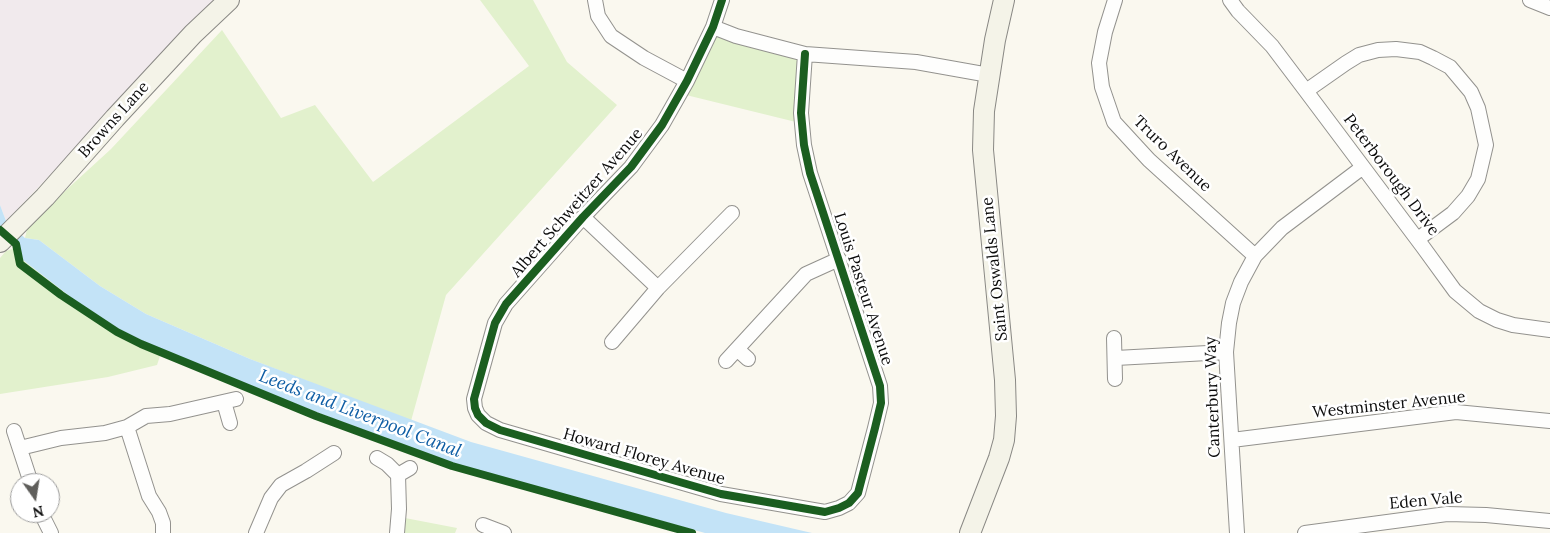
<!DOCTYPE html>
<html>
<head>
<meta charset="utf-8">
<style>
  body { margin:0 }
  #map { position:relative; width:1550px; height:533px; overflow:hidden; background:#faf8ef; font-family:Lora,serif }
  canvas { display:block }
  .north { position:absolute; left:10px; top:473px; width:50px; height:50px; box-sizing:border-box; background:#fff; border:1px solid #9d9d9d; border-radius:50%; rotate:167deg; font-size:14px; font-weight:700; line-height:20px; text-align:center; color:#0b0b0b }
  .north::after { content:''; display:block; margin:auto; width:18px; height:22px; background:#5f5e5b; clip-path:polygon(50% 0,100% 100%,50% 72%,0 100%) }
</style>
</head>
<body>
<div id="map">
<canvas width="1550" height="533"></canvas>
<div class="north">N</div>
</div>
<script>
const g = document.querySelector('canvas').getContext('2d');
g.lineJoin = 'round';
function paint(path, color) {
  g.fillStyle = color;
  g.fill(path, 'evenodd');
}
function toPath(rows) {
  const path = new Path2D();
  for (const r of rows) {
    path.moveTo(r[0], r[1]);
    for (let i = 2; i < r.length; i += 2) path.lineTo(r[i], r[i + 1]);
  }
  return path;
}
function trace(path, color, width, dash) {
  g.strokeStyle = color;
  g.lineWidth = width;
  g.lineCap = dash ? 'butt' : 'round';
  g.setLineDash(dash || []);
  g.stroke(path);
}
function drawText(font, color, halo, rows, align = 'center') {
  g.font = font + ' Lora,serif';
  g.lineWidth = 5;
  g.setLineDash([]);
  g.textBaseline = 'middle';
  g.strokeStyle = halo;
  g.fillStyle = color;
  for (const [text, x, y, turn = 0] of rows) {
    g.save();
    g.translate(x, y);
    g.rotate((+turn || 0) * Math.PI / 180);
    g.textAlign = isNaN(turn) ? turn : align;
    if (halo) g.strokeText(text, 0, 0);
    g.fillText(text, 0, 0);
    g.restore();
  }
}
const industrial = toPath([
  [0,0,217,0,6,221,0,205]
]);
const green = toPath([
  [480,0,533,0,567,62,617,105,446,295,411,421,250,359,146,314,100,286,39,240,25,238,28,225,111,149,222,30,281,118,315,105,373,182,529,66],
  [714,30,801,56,800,123,682,94],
  [19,247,23,260,72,298,122,331,162,350,157,365,108,377,0,394,0,258,6,251],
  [405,518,457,528,455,533,403,533]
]);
const water = toPath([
  [0,205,6,221,25,238,39,240,100,286,146,314,250,359,471,442,726,513,812,533,705,533,453,463,329,417,235,380,162,350,122,331,72,298,23,260,19,246,0,227]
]);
const street = toPath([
  [595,0,598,16,611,36,644,58,687,81],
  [722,0,713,27,687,81,662,125,631,167,583,217,506,304,495,323,474,399,475,408,478,415,486,423,500,430,721,494,825,512,839,508,849,503,858,493,875,428,881,403,880,386,810,173,804,145,801,113,805,54],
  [1115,0,1105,32,1099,63,1102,87,1114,122,1149,160,1255,256],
  [1230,0,1238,11,1272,46,1306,91,1423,247,1455,291,1479,311,1497,320,1513,325,1550,330],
  [1530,0,1550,8],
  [713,27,736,36,805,54,916,62,989,75],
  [1306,91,1346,63,1359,55,1378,50,1396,49,1420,52,1433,58,1450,67,1471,92,1478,108,1486,145,1478,179,1468,196,1453,213,1418,239],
  [583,217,658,288],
  [1114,338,1115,379],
  [612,342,658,288,732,213],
  [737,349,748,359],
  [1116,358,1226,352],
  [726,361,806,274,839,259],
  [224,402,230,423],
  [127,427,149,496,159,512,163,523,163,533],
  [14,431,31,483],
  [1232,440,1456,412,1550,421],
  [20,448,61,438,105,433,127,427,146,416,170,414,236,399],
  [377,458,387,464,398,475,399,509,397,533],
  [398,475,410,468],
  [41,513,51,533],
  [483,525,504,533],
  [256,533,271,498,281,485,306,471,334,453],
  [1237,533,1226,352,1229,323,1233,303,1241,282,1255,256,1282,228,1363,167],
  [1305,533,1447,514,1486,515,1550,521]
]);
const secondary = toPath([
  [0,242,45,197,115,118,193,34,229,0],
  [970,533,999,458,1004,440,1006,416,1005,380,983,150,984,111,995,40,1004,0]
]);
const cycleway = toPath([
  [722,0,713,27,687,81,662,125,631,167,583,217,506,304,495,323,474,399,475,408,478,415,486,423,500,430,721,494,825,512,839,508,849,503,858,493,875,428,881,403,880,386,810,173,804,145,801,113,805,54],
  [0,230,16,244,20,264,61,295,117,332,141,344,316,416,452,466,692,533]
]);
const streetNames = [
  ["Browns Lane",114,120,-48],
  ["Truro Avenue",1172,154,44],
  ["Peterborough Drive",1391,175,53],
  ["Albert Schweitzer Avenue",577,203,-49],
  ["Saint Oswalds Lane",995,269,-96],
  ["Louis Pasteur Avenue",863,289,72],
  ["Canterbury Way",1213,397,-92],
  ["Westminster Avenue",1389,405,-6],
  ["Howard Florey Avenue",644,457,16],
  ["Eden Vale",1426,501,-5]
];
const waterNames = [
  ["Leeds and Liverpool Canal",360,414,21]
];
paint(industrial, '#f1eaed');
paint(green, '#e2f1cd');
paint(water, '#c3e3f7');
trace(street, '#93928e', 16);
trace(secondary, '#898884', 22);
trace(street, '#fefefd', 14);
trace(secondary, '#f4f3e8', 20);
trace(cycleway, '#1b5e20', 8);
drawText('16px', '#0b0b0b', '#fff', streetNames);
drawText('italic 18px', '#0e5da4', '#fff', waterNames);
</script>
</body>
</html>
